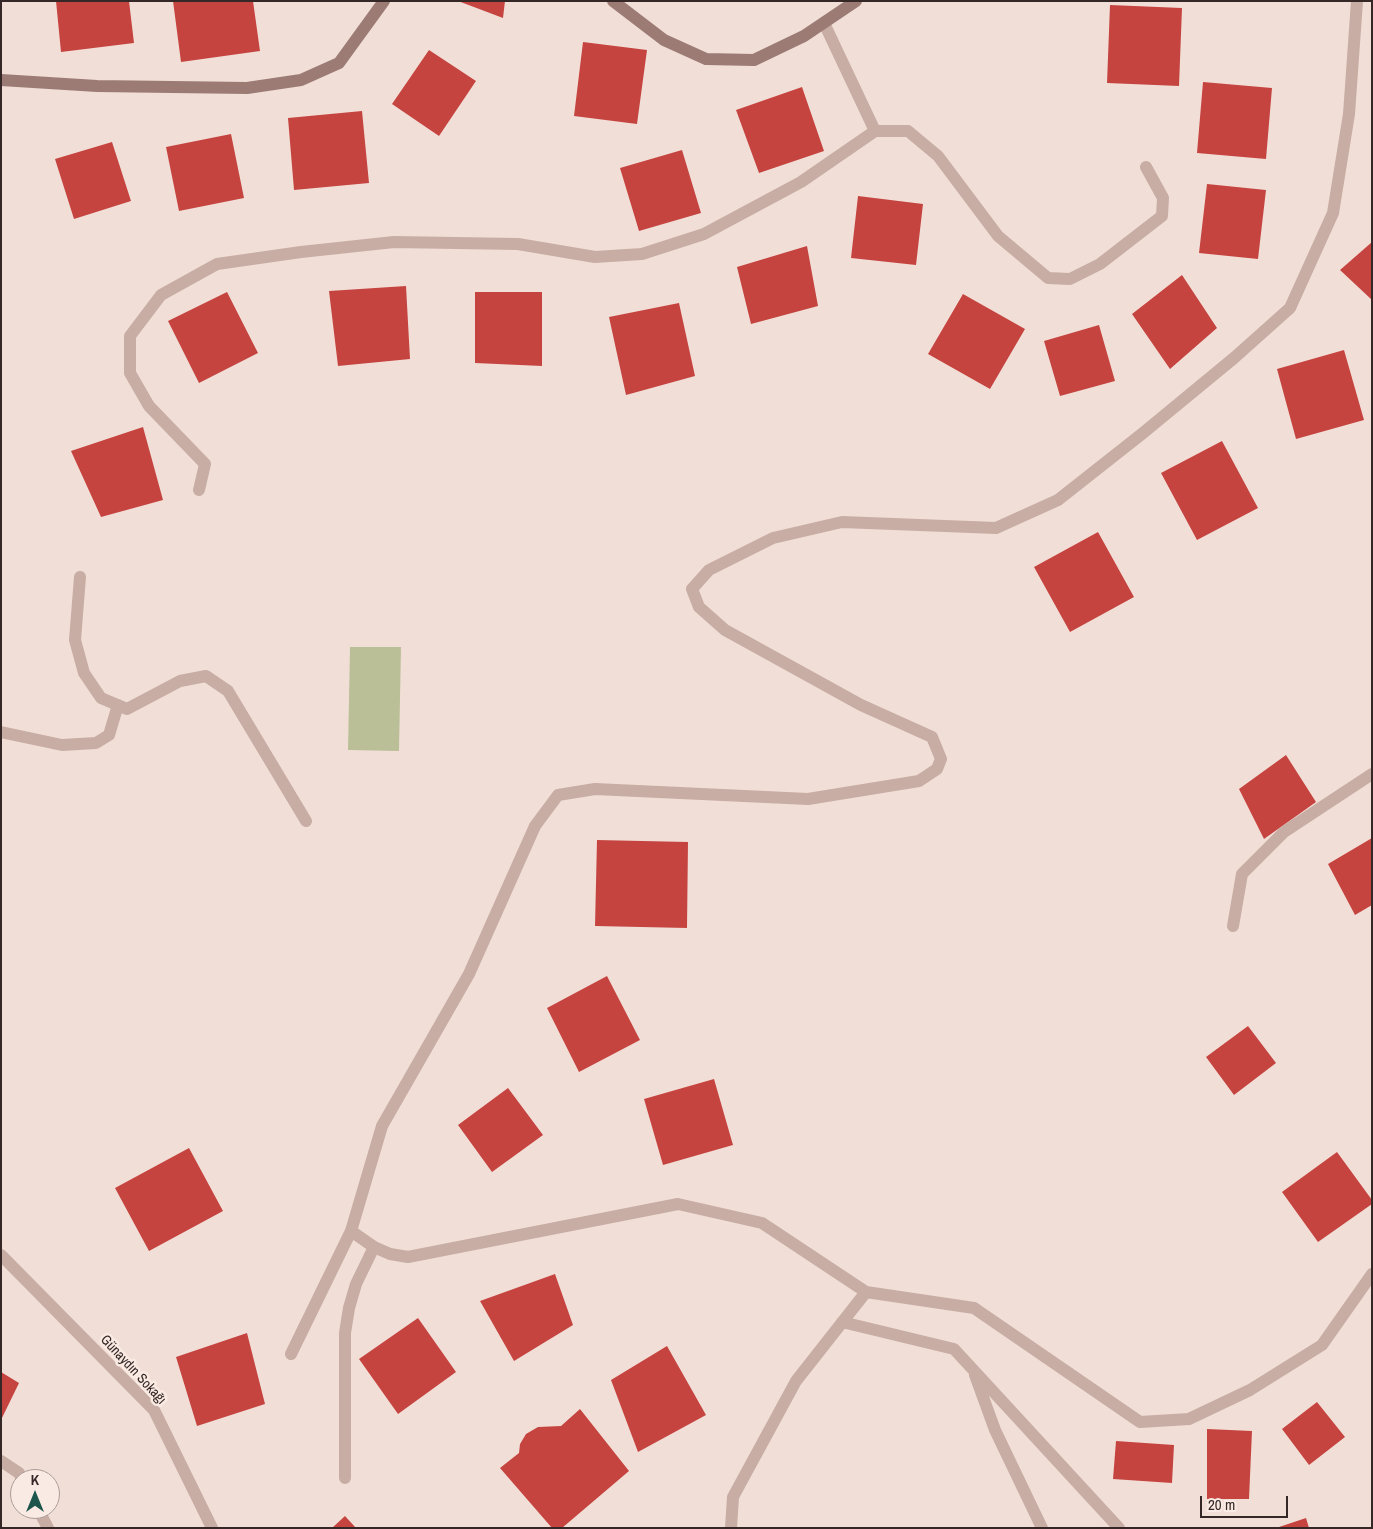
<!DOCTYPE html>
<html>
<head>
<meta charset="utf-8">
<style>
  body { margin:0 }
  #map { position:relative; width:1373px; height:1529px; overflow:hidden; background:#f1dfd7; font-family:"Archivo Narrow",sans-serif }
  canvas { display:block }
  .frame { position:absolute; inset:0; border:2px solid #342725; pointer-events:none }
  .north { position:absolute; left:10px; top:1469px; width:50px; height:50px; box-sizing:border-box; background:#f9eae3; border:1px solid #aa9c97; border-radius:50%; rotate:0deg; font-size:14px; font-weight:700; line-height:20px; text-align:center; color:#342725 }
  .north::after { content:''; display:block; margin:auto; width:18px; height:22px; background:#1b554c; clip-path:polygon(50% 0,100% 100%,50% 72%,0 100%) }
  .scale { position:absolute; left:1200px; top:1496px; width:88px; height:22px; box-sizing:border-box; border:2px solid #342725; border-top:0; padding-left:6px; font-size:15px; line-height:18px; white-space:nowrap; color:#342725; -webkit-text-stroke:4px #f9eae3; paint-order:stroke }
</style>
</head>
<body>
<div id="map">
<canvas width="1373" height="1529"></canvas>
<div class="frame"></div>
<div class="north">K</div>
<div class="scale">20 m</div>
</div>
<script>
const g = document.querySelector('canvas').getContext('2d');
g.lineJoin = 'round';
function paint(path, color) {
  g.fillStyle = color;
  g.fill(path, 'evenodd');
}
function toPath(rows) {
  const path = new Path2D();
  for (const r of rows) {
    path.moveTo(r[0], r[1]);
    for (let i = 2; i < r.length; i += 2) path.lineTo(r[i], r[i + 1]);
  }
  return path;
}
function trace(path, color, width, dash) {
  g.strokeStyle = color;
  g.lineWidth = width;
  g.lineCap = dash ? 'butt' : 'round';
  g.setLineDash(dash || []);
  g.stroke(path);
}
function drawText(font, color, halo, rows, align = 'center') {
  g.font = font + ' "Archivo Narrow",sans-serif';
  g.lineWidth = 5;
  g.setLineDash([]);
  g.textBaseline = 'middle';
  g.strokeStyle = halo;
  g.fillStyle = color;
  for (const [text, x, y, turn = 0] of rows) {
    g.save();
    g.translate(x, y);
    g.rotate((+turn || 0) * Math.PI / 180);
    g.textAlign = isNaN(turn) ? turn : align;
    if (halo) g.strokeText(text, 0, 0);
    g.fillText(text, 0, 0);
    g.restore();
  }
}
const green = toPath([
  [350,647,401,647,399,751,348,750]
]);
const building = toPath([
  [56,1,129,1,134,43,61,52],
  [173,1,253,1,260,51,181,62],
  [458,1,505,1,503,18],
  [1110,5,1182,8,1179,86,1107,83],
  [583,42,647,50,637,124,574,116],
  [429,50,476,81,439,136,392,104],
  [1203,82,1272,88,1266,159,1197,153],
  [802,87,824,151,759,173,736,110],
  [362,111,369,183,294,190,288,118],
  [231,134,244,198,179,211,166,147],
  [112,142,131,201,74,219,55,159],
  [682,150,701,213,639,231,620,168],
  [1207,184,1266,190,1258,259,1199,253],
  [858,196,923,204,916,265,851,258],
  [1372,242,1372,300,1340,270],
  [807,246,818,306,751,324,737,267],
  [1182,275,1217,328,1170,369,1132,314],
  [406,286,410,359,338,366,329,291],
  [227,292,258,353,199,383,168,321],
  [475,292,542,292,542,366,475,363],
  [963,294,1025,329,990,389,928,354],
  [679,303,695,376,626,395,609,317],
  [1099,325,1115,381,1060,396,1044,341],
  [1344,350,1364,420,1296,439,1277,369],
  [143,427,163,500,101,517,71,451],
  [1222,441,1258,508,1197,540,1161,473],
  [1098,532,1134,597,1070,632,1034,567],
  [1286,755,1316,802,1264,839,1239,789],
  [1372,838,1372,905,1355,915,1328,864],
  [597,840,688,842,687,928,595,926],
  [607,976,640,1040,579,1072,547,1008],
  [1248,1026,1276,1063,1234,1095,1206,1057],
  [714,1079,733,1145,663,1165,644,1099],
  [508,1088,543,1135,492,1172,458,1125],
  [189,1148,223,1211,149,1251,115,1188],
  [1337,1152,1372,1200,1372,1204,1318,1242,1282,1192],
  [555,1274,573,1325,514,1361,480,1301],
  [418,1318,456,1372,398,1414,359,1359],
  [247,1333,265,1404,197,1426,176,1357],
  [667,1346,706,1415,638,1452,611,1380],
  [1,1372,19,1383,1,1420],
  [1317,1402,1345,1437,1309,1465,1282,1429],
  [580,1409,629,1471,562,1528,552,1528,500,1468,519,1453,520,1444,526,1434,538,1427,561,1426],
  [1207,1429,1252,1431,1249,1499,1207,1499],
  [1116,1441,1174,1445,1172,1483,1113,1479],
  [345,1516,356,1528,332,1528],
  [1306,1518,1309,1528,1279,1528,1279,1527]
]);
const lane = toPath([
  [345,1478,345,1333,349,1308,356,1284,374,1247]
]);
const street = toPath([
  [824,23,875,131],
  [199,490,205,464,149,406,130,373,130,336,161,295,217,264,301,252,394,242,518,244,595,257,642,254,704,234,801,182,875,131,908,131,938,156,998,236,1048,278,1070,279,1100,264,1162,216,1163,198,1146,167],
  [80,577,75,640,84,673,101,698,127,709,180,681,206,676,228,691,306,821],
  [1,732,62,745,96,743,109,735,118,705],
  [1233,926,1242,874,1284,832,1372,774],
  [351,1231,374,1247,390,1254,408,1257,678,1204,762,1223,866,1292,974,1308,1140,1422,1189,1419,1250,1390,1322,1345,1372,1274],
  [1,1255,154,1410,212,1528],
  [842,1322,954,1349,1119,1528],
  [291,1354,351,1231,382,1126,469,974,535,826,558,795,595,789,808,799,919,781,937,769,941,759,932,737,861,705,725,630,699,607,692,589,709,570,773,538,842,522,996,528,1058,500,1143,433,1234,358,1290,308,1333,213,1349,114,1357,1],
  [975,1375,995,1430,1042,1528],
  [1,1461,19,1473,22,1479],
  [38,1509,48,1528],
  [731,1528,733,1497,796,1381,866,1292]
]);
const secondary = toPath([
  [613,1,664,40,706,59,754,60,804,36,856,1],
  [1,80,97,86,247,88,301,80,339,63,384,1]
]);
const streetNames = [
  ["Günaydın Sokağı",133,1370,47]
];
paint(green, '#bbbf98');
paint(building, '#c64440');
trace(lane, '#c8ada4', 12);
trace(street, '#c8ada4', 12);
trace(secondary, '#9c7b75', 12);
drawText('14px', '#342725', '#f9eae3', streetNames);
</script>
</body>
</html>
